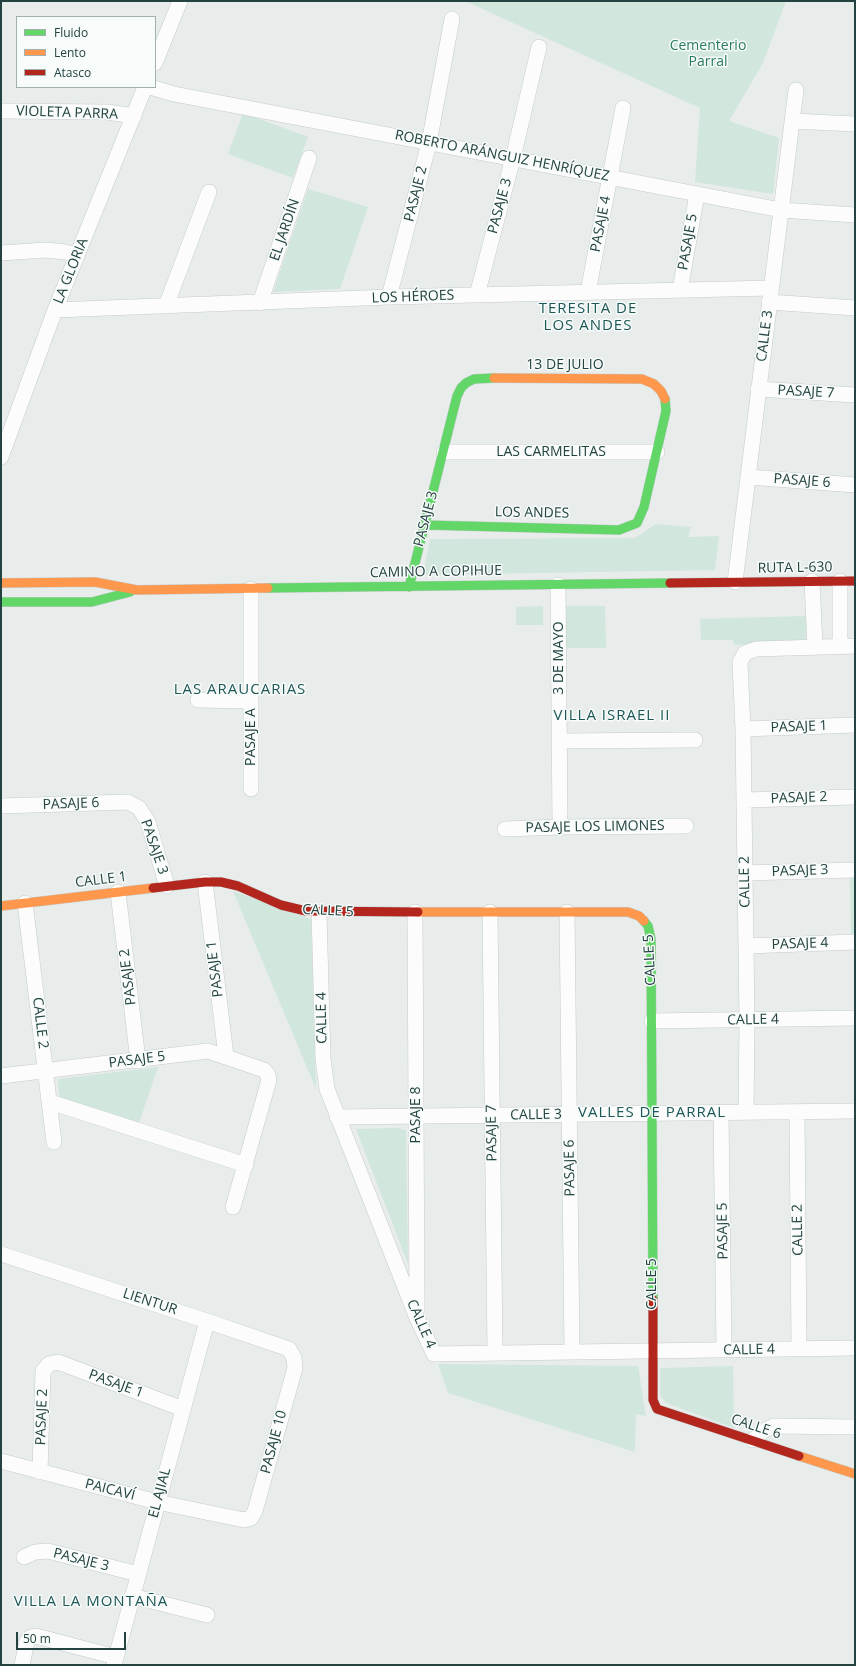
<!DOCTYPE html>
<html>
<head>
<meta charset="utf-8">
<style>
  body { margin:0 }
  #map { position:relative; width:856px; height:1666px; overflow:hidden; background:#e8edec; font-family:"Open Sans",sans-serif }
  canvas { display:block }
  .frame { position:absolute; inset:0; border:2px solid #234341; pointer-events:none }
  .legend { position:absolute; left:16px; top:16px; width:140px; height:72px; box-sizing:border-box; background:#f7fbfa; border:1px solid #a2b1b0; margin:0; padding:5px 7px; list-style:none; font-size:12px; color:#234341 }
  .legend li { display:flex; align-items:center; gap:8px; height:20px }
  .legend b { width:20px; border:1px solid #a2b1b0 }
  .scale { position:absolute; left:16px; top:1632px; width:110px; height:18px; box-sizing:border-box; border:2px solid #234341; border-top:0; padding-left:5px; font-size:12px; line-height:14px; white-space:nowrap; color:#234341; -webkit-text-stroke:3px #f7fbfa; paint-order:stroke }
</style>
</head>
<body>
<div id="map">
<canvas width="856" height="1666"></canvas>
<div class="frame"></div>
<ul class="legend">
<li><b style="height:5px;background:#63d668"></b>Fluido</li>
<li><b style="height:5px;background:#ff974d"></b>Lento</li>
<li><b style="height:5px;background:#b3261e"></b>Atasco</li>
</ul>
<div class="scale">50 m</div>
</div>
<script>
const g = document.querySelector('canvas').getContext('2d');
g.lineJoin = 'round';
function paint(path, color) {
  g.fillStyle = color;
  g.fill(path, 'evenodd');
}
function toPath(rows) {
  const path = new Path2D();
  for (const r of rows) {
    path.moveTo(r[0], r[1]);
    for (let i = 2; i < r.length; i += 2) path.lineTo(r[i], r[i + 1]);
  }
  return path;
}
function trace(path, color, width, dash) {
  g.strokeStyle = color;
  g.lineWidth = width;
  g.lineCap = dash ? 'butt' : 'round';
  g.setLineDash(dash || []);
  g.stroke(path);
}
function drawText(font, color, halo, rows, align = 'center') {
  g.font = font + ' "Open Sans",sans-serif';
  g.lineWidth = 3;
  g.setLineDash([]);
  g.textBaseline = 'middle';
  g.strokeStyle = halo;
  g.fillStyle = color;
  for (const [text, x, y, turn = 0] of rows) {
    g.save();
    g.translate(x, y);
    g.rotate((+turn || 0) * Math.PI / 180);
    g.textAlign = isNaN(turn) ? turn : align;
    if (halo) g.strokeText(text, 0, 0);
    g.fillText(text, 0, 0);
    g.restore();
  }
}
const green = toPath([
  [465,1,786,1,763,63,729,121,779,138,773,194,695,182,700,108],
  [243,113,308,137,293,178,228,154],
  [308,189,368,207,340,289,273,292],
  [656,524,691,527,688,537,719,536,715,570,423,575,430,539,635,538],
  [543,606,543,625,516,625,516,607],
  [566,606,605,606,606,648,566,648],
  [806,616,806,638,800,642,734,645,733,640,701,640,700,619],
  [850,874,855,874,855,937,851,937],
  [233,891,311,919,316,1089],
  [158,1067,139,1123,59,1097,58,1079],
  [396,1128,406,1130,408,1264,356,1129],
  [438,1364,638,1366,646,1416,636,1414,635,1452,448,1393],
  [733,1366,734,1428,666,1403,660,1395,660,1368]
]);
const street = toPath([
  [155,63,180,1],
  [150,87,174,94,781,210,855,215],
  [1,111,107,112,134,116],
  [792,121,855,124],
  [1,253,46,250,65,252,77,255],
  [680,290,697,194],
  [588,292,623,108],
  [477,295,513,158,539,47],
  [389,297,429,143,452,19],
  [769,302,855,308],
  [260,303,309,158],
  [166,306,209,192],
  [55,310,389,297,771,288],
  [758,389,855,395],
  [444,452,657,452],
  [1,457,55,310,145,87],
  [748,477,855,485],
  [812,581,815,647],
  [840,581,840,646],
  [735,582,796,90],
  [558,585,560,827],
  [251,589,251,789],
  [198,700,251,701],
  [743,729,855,725],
  [559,741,695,740],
  [744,800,855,797],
  [1,806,128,802,139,808,148,822,167,886],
  [505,829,560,827,686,826],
  [745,873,855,870],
  [205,882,226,1056],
  [118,892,138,1061],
  [25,903,54,1142],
  [319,912,323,1059,327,1089,417,1318,434,1354,855,1348],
  [415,912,417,1309],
  [490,912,495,1353],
  [567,912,572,1352],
  [746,946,855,942],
  [652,1021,855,1018],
  [1,1076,208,1051,264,1070,268,1075,269,1080,233,1207],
  [50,1102,246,1165],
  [746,1112,747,1020,743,729,740,662,745,653,756,649,855,646],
  [797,1112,799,1349],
  [721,1113,724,1350],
  [337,1117,855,1111],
  [1,1254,207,1321,289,1349,294,1358,295,1368,255,1511,251,1518,244,1520,157,1502,1,1461],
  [753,1440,763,1431,774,1426,855,1427],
  [40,1472,43,1371,49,1364,58,1362,183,1409],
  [24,1557,35,1552,48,1551,138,1574],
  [132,1596,207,1615],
  [22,1665,27,1641,31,1637,36,1636,116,1657],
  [114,1665,207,1321]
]);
const fast = toPath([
  [425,525,619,530,637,523,644,507,666,411,665,399],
  [409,587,457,396,461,388,466,383,474,379,494,378],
  [268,588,670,583],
  [1,602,92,602,130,592],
  [644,921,648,926,651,939,653,1300]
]);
const slow = toPath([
  [494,378,642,379,654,384,661,391,665,399],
  [1,583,95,582,137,590,268,588],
  [1,906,153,888],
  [418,912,628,912,639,916,644,921],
  [799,1456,855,1474]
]);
const jam = toPath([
  [670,583,855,581],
  [153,888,205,882,221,882,238,886,281,905,306,911,418,912],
  [653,1300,653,1400,657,1409,799,1456]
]);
const parkNames = [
  ["Cementerio",708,46],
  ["Parral",708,62]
];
const streetNames = [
  ["VIOLETA PARRA",67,113,2],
  ["ROBERTO ARÁNGUIZ HENRÍQUEZ",502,156,11],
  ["PASAJE 2",416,194,-76],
  ["PASAJE 3",500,206,-75],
  ["PASAJE 4",601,224,-79],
  ["EL JARDÍN",285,230,-71],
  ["PASAJE 5",688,242,-80],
  ["LA GLORIA",71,271,-68],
  ["LOS HÉROES",413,297,-2],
  ["CALLE 3",765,336,-83],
  ["13 DE JULIO",565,365],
  ["PASAJE 7",806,392,3],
  ["LAS CARMELITAS",551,452],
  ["PASAJE 6",802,481,4],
  ["LOS ANDES",532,513,1],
  ["PASAJE 3",426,519,-75],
  ["RUTA L-630",795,568,-1],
  ["CAMINO A COPIHUE",436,572,-1],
  ["3 DE MAYO",559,658,-90],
  ["PASAJE 1",799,727,-2],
  ["PASAJE A",251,737,-90],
  ["PASAJE 2",799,798,-2],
  ["PASAJE 6",71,804,-2],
  ["PASAJE LOS LIMONES",595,827,-1],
  ["PASAJE 3",154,847,71],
  ["PASAJE 3",800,871,-2],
  ["CALLE 1",101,880,-7],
  ["CALLE 2",745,882,-91],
  ["CALLE 5",328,911,3],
  ["PASAJE 4",800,944,-2],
  ["CALLE 5",650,960,-93],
  ["PASAJE 1",215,969,-97],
  ["PASAJE 2",128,977,-97],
  ["CALLE 4",322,1018,-91],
  ["CALLE 4",753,1020,-1],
  ["CALLE 2",40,1023,83],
  ["PASAJE 5",137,1060,-7],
  ["PASAJE 8",416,1115,-90],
  ["CALLE 3",536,1115,-1],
  ["PASAJE 7",492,1133,-91],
  ["PASAJE 6",570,1168,-91],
  ["CALLE 2",798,1230,-91],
  ["PASAJE 5",723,1231,-91],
  ["CALLE 5",652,1284,-90],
  ["LIENTUR",150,1302,18],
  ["CALLE 4",421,1324,66],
  ["CALLE 4",749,1350,-1],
  ["PASAJE 1",116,1384,20],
  ["PASAJE 2",42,1417,-88],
  ["CALLE 6",756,1427,18],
  ["PASAJE 10",274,1442,-75],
  ["PAICAVÍ",110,1490,14],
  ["EL AJIAL",160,1493,-75],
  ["PASAJE 3",81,1560,14]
];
const neighbourhoodNames = [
  ["TERESITA DE",588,309],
  ["LOS ANDES",588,326],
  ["LAS ARAUCARIAS",240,690],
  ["VILLA ISRAEL II",612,716],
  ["VALLES DE PARRAL",652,1113],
  ["VILLA LA MONTAÑA",91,1602]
];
paint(green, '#d1e6dc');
trace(street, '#c5cac9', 16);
trace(fast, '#c3cbca', 10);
trace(slow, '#c3cbca', 10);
trace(jam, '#c3cbca', 10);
trace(street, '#fcfcfc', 15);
trace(fast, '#63d668', 9);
trace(slow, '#ff974d', 9);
trace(jam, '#b3261e', 9);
drawText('14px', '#2a7d5d', '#f7fbfa', parkNames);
drawText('14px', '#234341', '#f7fbfa', streetNames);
g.letterSpacing = '1px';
drawText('15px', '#1d5756', '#f7fbfa', neighbourhoodNames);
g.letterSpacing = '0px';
</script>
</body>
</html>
